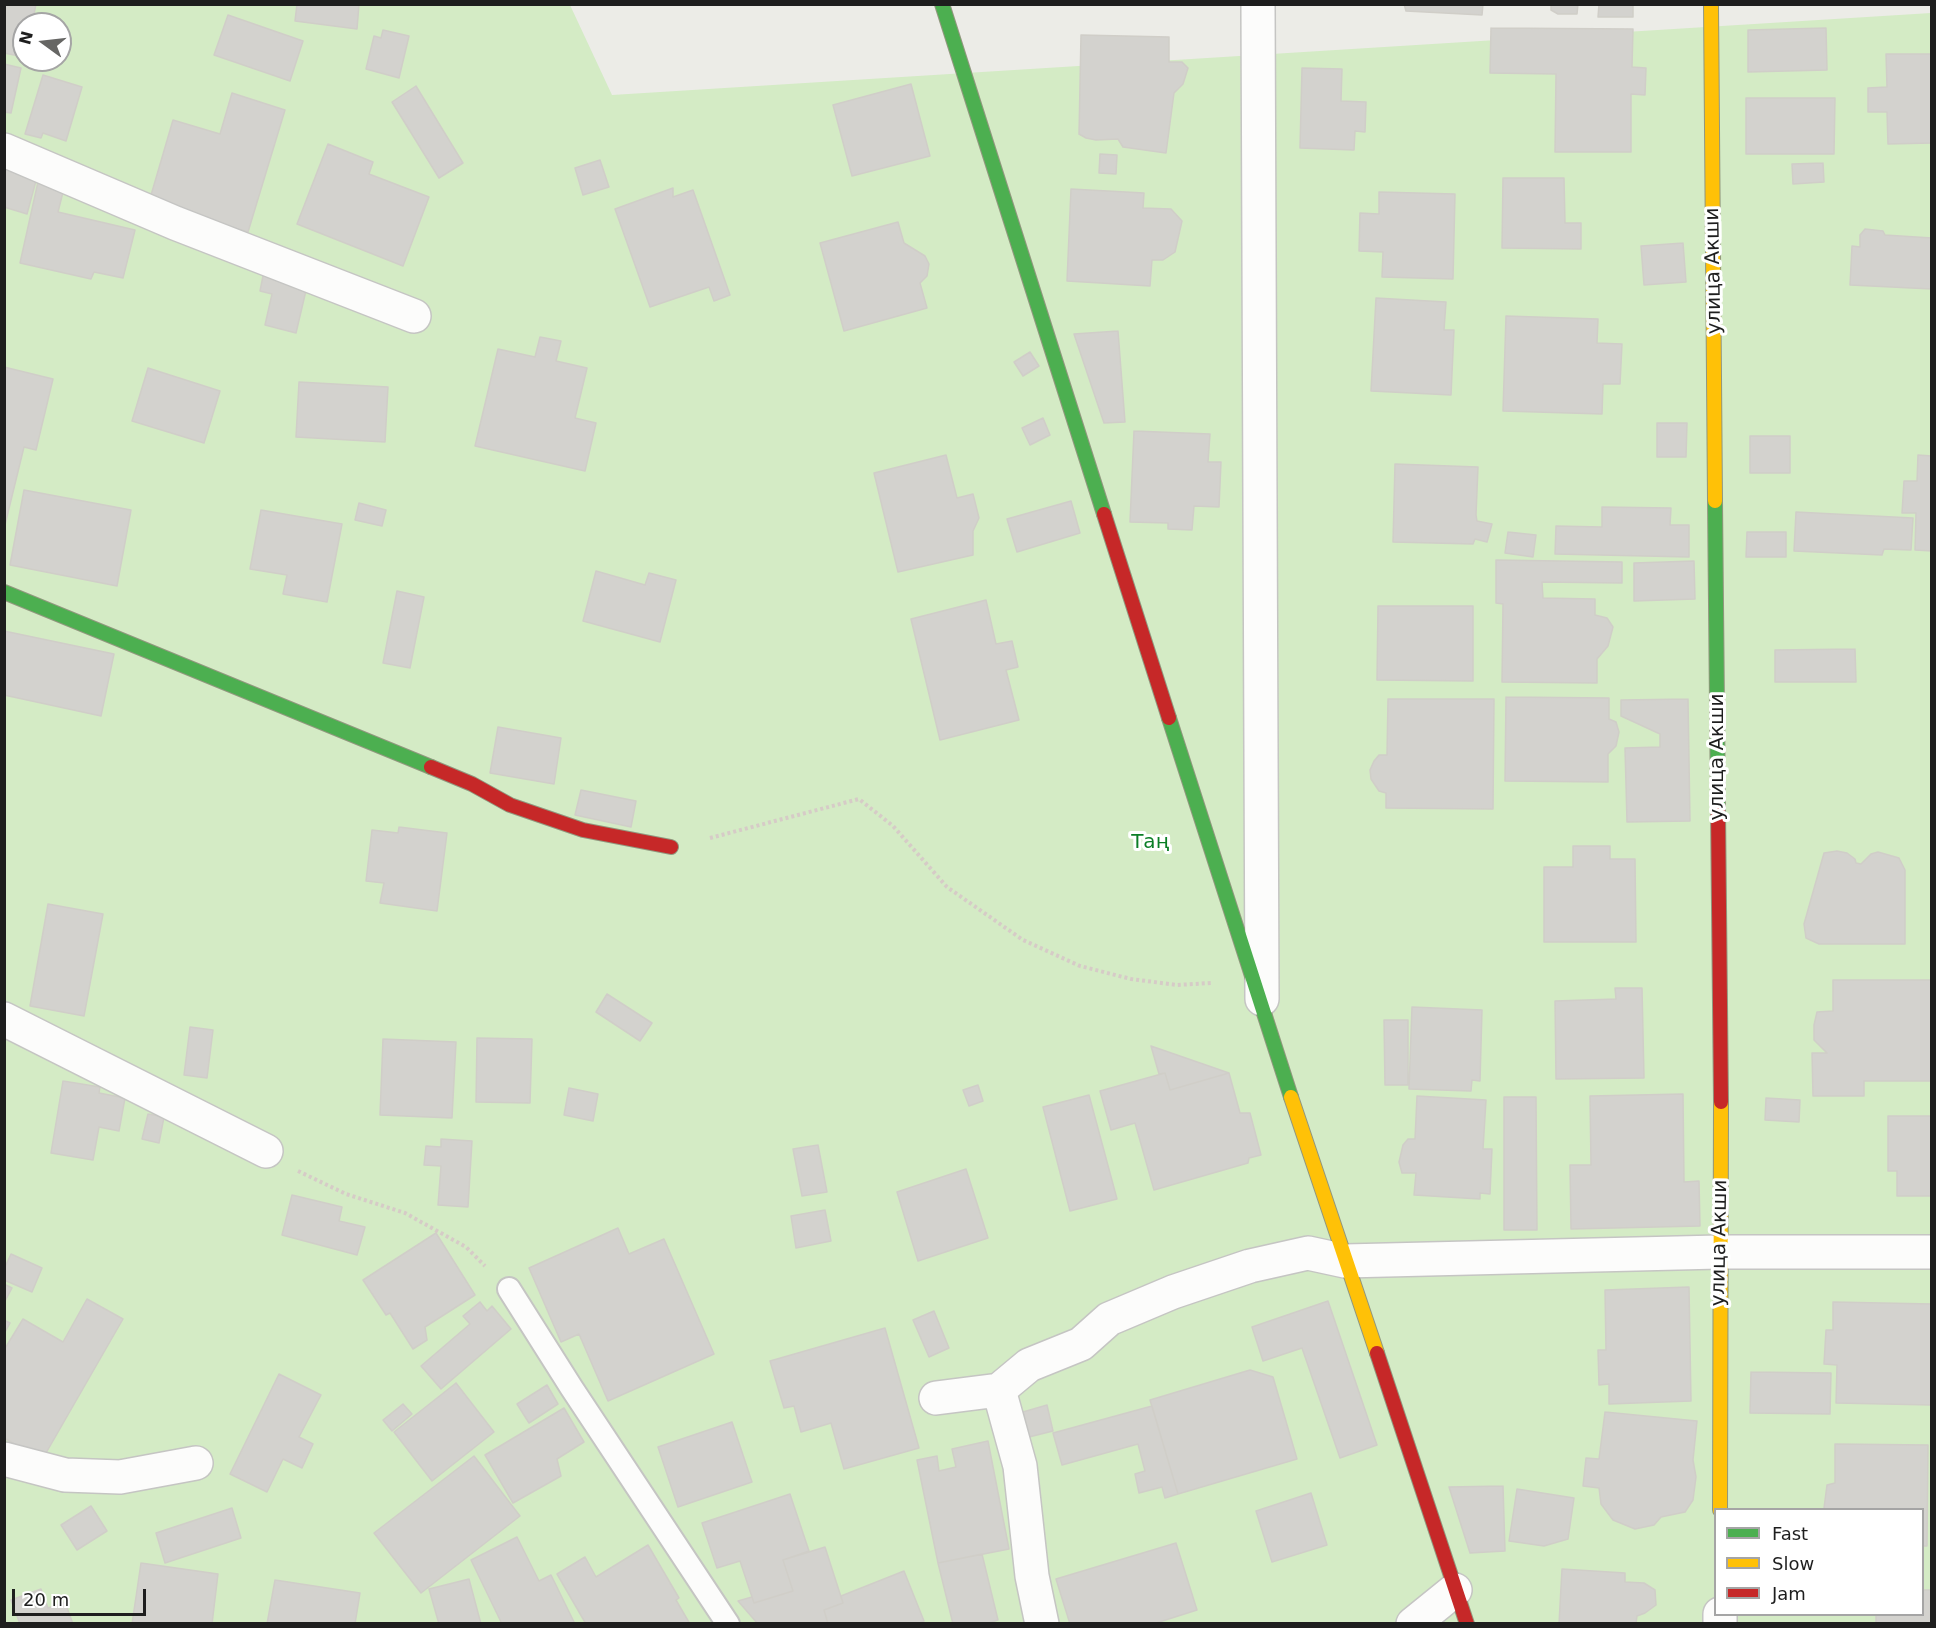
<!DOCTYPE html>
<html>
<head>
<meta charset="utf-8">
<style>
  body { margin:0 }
  #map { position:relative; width:1936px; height:1628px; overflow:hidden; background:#ecece7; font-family:"DejaVu Sans",sans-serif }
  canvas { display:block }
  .frame { position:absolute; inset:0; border:6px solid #1e1e1e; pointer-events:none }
  .legend { position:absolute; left:1714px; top:1508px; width:210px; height:108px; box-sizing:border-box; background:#fff; border:2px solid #a5a5a5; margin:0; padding:8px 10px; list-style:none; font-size:18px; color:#1e1e1e }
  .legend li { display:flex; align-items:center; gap:12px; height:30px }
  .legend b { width:30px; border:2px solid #a5a5a5 }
  .north { position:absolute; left:12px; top:12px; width:60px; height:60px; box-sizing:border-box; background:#fff; border:2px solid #a5a5a5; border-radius:50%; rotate:285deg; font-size:16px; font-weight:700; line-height:24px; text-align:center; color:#1e1e1e }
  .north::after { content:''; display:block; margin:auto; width:21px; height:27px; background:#666664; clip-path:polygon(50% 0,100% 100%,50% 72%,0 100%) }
  .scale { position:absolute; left:12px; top:1589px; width:134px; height:27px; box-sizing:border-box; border:3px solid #1e1e1e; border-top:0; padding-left:8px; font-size:18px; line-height:21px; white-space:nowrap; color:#1e1e1e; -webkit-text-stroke:4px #fff; paint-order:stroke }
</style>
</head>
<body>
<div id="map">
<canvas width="1936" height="1628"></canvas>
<div class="frame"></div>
<ul class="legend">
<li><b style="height:8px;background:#4caf50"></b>Fast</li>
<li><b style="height:8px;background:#ffc107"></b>Slow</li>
<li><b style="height:8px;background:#c62828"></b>Jam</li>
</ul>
<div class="north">N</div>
<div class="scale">20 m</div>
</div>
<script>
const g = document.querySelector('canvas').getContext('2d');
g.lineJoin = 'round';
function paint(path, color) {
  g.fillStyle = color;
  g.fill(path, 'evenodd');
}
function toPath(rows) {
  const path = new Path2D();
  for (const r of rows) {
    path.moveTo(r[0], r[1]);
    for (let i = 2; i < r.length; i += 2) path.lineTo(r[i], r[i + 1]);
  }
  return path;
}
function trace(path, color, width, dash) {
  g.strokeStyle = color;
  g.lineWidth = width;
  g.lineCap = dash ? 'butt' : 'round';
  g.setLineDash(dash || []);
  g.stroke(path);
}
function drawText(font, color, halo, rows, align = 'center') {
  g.font = font + ' "DejaVu Sans",sans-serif';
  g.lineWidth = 6;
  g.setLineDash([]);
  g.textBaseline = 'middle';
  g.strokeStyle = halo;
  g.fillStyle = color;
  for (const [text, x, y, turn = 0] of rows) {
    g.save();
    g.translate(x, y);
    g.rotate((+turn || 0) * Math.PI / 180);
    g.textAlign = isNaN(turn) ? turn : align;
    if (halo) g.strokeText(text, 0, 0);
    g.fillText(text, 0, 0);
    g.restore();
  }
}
const grass = toPath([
  [5,5,570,5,612,95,1931,13,1931,1623,5,1624],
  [24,24,60,24,60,60,24,60],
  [1716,1510,1922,1510,1922,1614,1716,1614]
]);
const building = toPath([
  [4,4,36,4,32,24,24,24,24,57,4,53,4,4],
  [297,4,359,4,357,29,295,21,297,4],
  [1404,4,1483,4,1482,15,1406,11,1404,4],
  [1551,4,1578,4,1577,14,1558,14,1551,10,1551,4],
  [1599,4,1633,4,1633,17,1598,17,1599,4],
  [228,15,303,41,290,81,214,55,228,15],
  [1491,28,1633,29,1632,67,1646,68,1645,95,1631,94,1631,152,1555,152,1556,74,1490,73,1491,28],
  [1826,28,1827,70,1748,72,1748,30,1826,28],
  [383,30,409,36,399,78,366,69,374,36,381,38,383,30],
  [1081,35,1169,37,1169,62,1182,62,1188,68,1183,84,1174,93,1166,153,1123,147,1118,139,1096,140,1086,138,1079,134,1081,35],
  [1886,54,1932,54,1932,143,1888,144,1887,112,1868,112,1868,88,1887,87,1886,54],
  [4,64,21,68,11,113,4,112,4,64],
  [1302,68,1342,69,1341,101,1366,102,1365,132,1355,131,1354,150,1300,148,1302,68],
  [43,75,82,87,66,141,43,133,41,138,25,134,43,75],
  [911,84,930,156,852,176,833,105,911,84],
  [416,86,463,163,439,178,392,102,416,86],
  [232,93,285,110,248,232,149,202,173,120,220,134,232,93],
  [1746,98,1835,98,1834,154,1746,154,1746,98],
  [328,144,373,162,369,174,429,197,403,266,297,224,328,144],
  [1100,154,1117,155,1116,174,1099,173,1100,154],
  [600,160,609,187,583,195,575,168,600,160],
  [1823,163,1824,182,1793,184,1792,164,1823,163],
  [4,168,37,177,27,214,4,207,4,168],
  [1503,178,1564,178,1565,223,1581,223,1581,249,1502,248,1503,178],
  [38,182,64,188,58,212,135,230,123,278,94,272,91,279,20,263,38,182],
  [673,188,673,197,693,190,730,295,714,301,709,287,650,307,615,209,673,188],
  [1071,189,1144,193,1143,208,1171,209,1182,221,1175,252,1163,260,1152,260,1150,286,1067,281,1071,189],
  [1379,192,1455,194,1453,279,1382,277,1383,252,1359,251,1360,213,1379,214,1379,192],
  [898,222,904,243,925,256,929,264,927,276,920,283,927,308,844,331,820,243,898,222],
  [1865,229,1883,231,1885,235,1932,238,1932,289,1850,285,1852,246,1860,247,1860,235,1865,229],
  [1683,243,1686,282,1644,285,1641,246,1683,243],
  [264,271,308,282,296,333,265,325,272,294,260,291,264,271],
  [1376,298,1446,302,1444,330,1454,330,1451,395,1371,391,1376,298],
  [1506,316,1598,319,1597,343,1622,344,1620,384,1603,384,1602,414,1503,411,1506,316],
  [1118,331,1125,422,1104,423,1074,334,1118,331],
  [540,337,561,341,556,361,587,368,575,418,596,423,585,471,475,446,498,349,535,357,540,337],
  [1030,352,1039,366,1023,376,1014,362,1030,352],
  [4,367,53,379,36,450,24,447,4,529,4,367],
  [148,368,220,391,204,443,132,421,148,368],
  [299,382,388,387,385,442,296,437,299,382],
  [1043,418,1050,435,1030,445,1022,428,1043,418],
  [1657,423,1687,423,1686,457,1657,457,1657,423],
  [1134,431,1210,434,1208,462,1221,462,1219,507,1194,506,1192,530,1168,529,1168,523,1130,522,1134,431],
  [1750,436,1790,436,1790,473,1750,473,1750,436],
  [946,455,957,498,973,494,979,518,973,531,973,555,898,572,874,473,946,455],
  [1918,455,1932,456,1932,551,1915,550,1916,513,1902,513,1904,481,1917,481,1918,455],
  [1395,464,1478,467,1476,515,1477,521,1492,524,1487,542,1475,539,1473,544,1393,542,1395,464],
  [24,490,131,510,117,586,10,565,24,490],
  [1071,501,1080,533,1017,552,1007,519,1071,501],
  [359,503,386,510,382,526,355,520,359,503],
  [1602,507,1671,508,1670,525,1689,525,1689,557,1555,554,1556,526,1602,527,1602,507],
  [261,510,342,524,327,602,283,594,287,575,250,569,261,510],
  [1796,512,1913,518,1911,550,1884,549,1882,555,1794,551,1796,512],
  [1508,532,1536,535,1533,557,1505,553,1508,532],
  [1747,532,1786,532,1786,557,1746,557,1747,532],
  [1496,560,1622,562,1622,583,1542,582,1543,598,1595,599,1595,615,1607,618,1613,627,1608,646,1597,659,1597,683,1502,682,1503,604,1496,603,1496,560],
  [1694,561,1695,599,1634,601,1634,563,1694,561],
  [596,571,645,585,649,573,676,580,660,642,583,621,596,571],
  [397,591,424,597,410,668,383,663,397,591],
  [986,600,996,644,1012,641,1018,667,1006,670,1019,720,940,740,911,619,986,600],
  [1378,606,1473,606,1473,681,1377,680,1378,606],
  [4,631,114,654,101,716,4,695,4,631],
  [1855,649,1856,682,1775,682,1775,650,1855,649],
  [1506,697,1609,698,1609,719,1616,722,1619,732,1616,746,1608,754,1608,782,1505,781,1506,697],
  [1388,699,1494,699,1493,809,1386,808,1386,793,1379,791,1371,779,1370,770,1374,761,1379,755,1387,755,1388,699],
  [1688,699,1690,821,1627,822,1625,748,1660,747,1660,734,1621,716,1621,700,1688,699],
  [498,727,561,738,554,784,490,773,498,727],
  [581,790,636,801,631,827,575,815,581,790],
  [399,827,447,833,437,911,380,903,384,883,366,881,372,830,398,833,399,827],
  [1573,846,1610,846,1610,859,1635,859,1636,942,1544,942,1544,867,1573,867,1573,846],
  [1837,851,1847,853,1855,859,1856,863,1861,864,1871,854,1878,852,1899,858,1905,870,1905,944,1819,944,1806,938,1804,924,1824,853,1837,851],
  [48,904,103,914,84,1016,30,1006,48,904],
  [1833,980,1932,980,1932,1081,1864,1081,1864,1096,1813,1096,1812,1053,1827,1053,1814,1040,1814,1025,1817,1012,1833,1011,1833,980],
  [1615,988,1642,988,1644,1078,1556,1079,1555,1001,1616,999,1615,988],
  [607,994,652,1023,640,1041,596,1012,607,994],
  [1412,1007,1482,1010,1480,1081,1472,1080,1471,1091,1409,1089,1412,1007],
  [1384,1020,1408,1020,1408,1085,1385,1085,1384,1020],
  [190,1027,213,1030,207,1078,184,1075,190,1027],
  [477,1038,532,1039,530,1103,476,1102,477,1038],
  [383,1039,456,1042,452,1118,380,1115,383,1039],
  [1151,1046,1229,1073,1170,1090,1165,1073,1159,1074,1151,1046],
  [1165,1073,1170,1090,1229,1073,1240,1113,1250,1113,1261,1155,1249,1158,1248,1163,1154,1190,1135,1123,1111,1130,1100,1091,1165,1073],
  [63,1081,100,1087,99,1093,125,1098,119,1131,99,1127,93,1160,51,1153,63,1081],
  [978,1085,983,1101,969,1106,963,1090,978,1085],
  [569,1088,598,1094,593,1121,564,1115,569,1088],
  [1683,1094,1684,1182,1699,1181,1700,1226,1571,1229,1570,1165,1591,1165,1590,1096,1683,1094],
  [1089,1095,1117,1199,1070,1211,1043,1107,1089,1095],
  [1417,1096,1486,1100,1483,1149,1492,1149,1490,1194,1480,1193,1480,1199,1414,1195,1416,1173,1402,1173,1399,1162,1403,1145,1408,1139,1415,1139,1417,1096],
  [1504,1097,1536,1097,1537,1230,1504,1230,1504,1097],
  [1766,1098,1800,1100,1799,1122,1765,1120,1766,1098],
  [148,1114,164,1117,159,1143,142,1139,148,1114],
  [1888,1116,1932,1116,1932,1196,1897,1196,1897,1171,1888,1171,1888,1116],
  [441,1139,472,1141,468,1207,438,1205,441,1166,424,1165,426,1146,441,1147,441,1139],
  [818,1145,827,1192,802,1196,793,1149,818,1145],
  [966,1169,988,1238,918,1261,897,1192,966,1169],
  [292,1195,342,1207,339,1221,365,1227,357,1255,282,1235,292,1195],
  [825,1210,831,1241,796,1248,791,1216,825,1210],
  [618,1228,629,1254,664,1239,714,1354,608,1401,579,1334,561,1342,529,1268,618,1228],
  [436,1233,475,1295,425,1327,427,1340,413,1349,390,1313,386,1315,363,1280,436,1233],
  [11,1254,42,1268,32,1292,4,1280,4,1269,11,1254],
  [4,1284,12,1288,4,1303,4,1284],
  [1689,1287,1691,1401,1609,1404,1609,1384,1599,1385,1598,1350,1606,1350,1605,1290,1689,1287],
  [87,1299,123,1319,42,1460,4,1438,4,1350,23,1319,63,1342,87,1299],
  [1328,1301,1377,1445,1340,1458,1302,1348,1263,1361,1252,1327,1328,1301],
  [480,1302,487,1311,492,1306,511,1329,441,1389,421,1366,470,1324,463,1316,480,1302],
  [1833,1302,1932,1304,1932,1405,1836,1403,1837,1365,1824,1364,1826,1330,1833,1330,1833,1302],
  [934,1311,949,1348,929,1357,913,1320,934,1311],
  [4,1320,10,1323,4,1334,4,1320],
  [885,1328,919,1448,844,1469,831,1423,801,1432,794,1406,784,1408,770,1361,885,1328],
  [1250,1370,1273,1377,1297,1459,1178,1494,1150,1400,1250,1370],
  [1751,1372,1831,1373,1830,1414,1750,1413,1751,1372],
  [279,1374,321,1395,299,1437,313,1444,302,1468,283,1459,267,1492,230,1474,279,1374],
  [456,1383,494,1432,432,1481,394,1432,456,1383],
  [547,1385,558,1404,529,1423,517,1404,547,1385],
  [403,1404,412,1414,392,1431,383,1420,403,1404],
  [1047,1405,1053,1431,1029,1437,1023,1412,1047,1405],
  [1152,1406,1178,1494,1165,1498,1162,1487,1139,1493,1135,1474,1145,1471,1138,1444,1062,1465,1053,1433,1152,1406],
  [564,1408,584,1442,557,1459,561,1476,513,1503,485,1455,564,1408],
  [1605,1412,1697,1421,1693,1460,1696,1477,1693,1500,1685,1512,1661,1517,1654,1525,1635,1529,1613,1520,1601,1504,1599,1488,1583,1486,1586,1458,1599,1459,1605,1412],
  [732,1422,752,1482,678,1507,658,1447,732,1422],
  [988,1441,1009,1549,938,1563,917,1460,937,1456,939,1471,956,1467,952,1449,988,1441],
  [1835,1444,1928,1445,1927,1546,1922,1546,1922,1510,1825,1510,1824,1508,1827,1485,1835,1483,1835,1444],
  [474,1456,520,1516,421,1593,374,1533,474,1456],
  [1503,1486,1505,1551,1470,1553,1449,1487,1503,1486],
  [1517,1489,1574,1498,1568,1539,1544,1546,1509,1541,1517,1489],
  [1311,1493,1327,1545,1272,1562,1256,1511,1311,1493],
  [790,1494,809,1551,783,1560,793,1591,754,1603,740,1561,717,1568,702,1523,790,1494],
  [91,1506,107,1531,77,1550,61,1525,91,1506],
  [232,1508,241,1538,165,1563,156,1533,232,1508],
  [517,1537,539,1581,551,1575,575,1624,502,1624,471,1560,517,1537],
  [1176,1543,1197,1610,1153,1624,1070,1624,1056,1579,1176,1543],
  [648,1545,679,1598,676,1600,690,1624,586,1624,557,1574,585,1557,596,1577,648,1545],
  [825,1547,843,1603,824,1610,828,1624,758,1624,738,1601,752,1597,754,1603,793,1591,783,1560,825,1547],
  [982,1554,998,1620,985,1624,953,1624,938,1563,982,1554],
  [141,1563,218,1574,212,1624,132,1624,141,1563],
  [1562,1569,1625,1573,1625,1582,1644,1583,1655,1590,1656,1605,1645,1613,1637,1616,1636,1624,1559,1624,1562,1569],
  [904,1571,924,1621,917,1624,828,1624,824,1610,843,1603,841,1596,904,1571],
  [469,1579,481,1624,439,1624,429,1589,469,1579],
  [275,1580,360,1593,355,1624,267,1624,275,1580],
  [41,1589,48,1608,65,1602,73,1624,20,1624,11,1600,41,1589],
  [1922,1590,1932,1590,1932,1624,1876,1624,1876,1614,1922,1614,1922,1590]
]);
const path = toPath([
  [710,838,859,799,893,826,947,887,1023,940,1080,966,1131,979,1177,985,1211,983],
  [298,1171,346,1194,405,1213,466,1247,485,1266]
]);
const lane = toPath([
  [509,1289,571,1387,728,1624]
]);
const street = toPath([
  [1258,4,1262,999],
  [4,150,175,223,414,316],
  [4,1019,266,1151],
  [936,1398,999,1390],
  [4,1459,65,1475,120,1477,196,1463],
  [1720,1614,1720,1624],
  [1042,1624,1032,1576,1020,1466,999,1390,1029,1365,1081,1344,1109,1319,1173,1292,1250,1266,1308,1253,1345,1261,1719,1252,1932,1252],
  [1413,1624,1455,1590]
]);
const fast = toPath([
  [942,4,1104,514],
  [1715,501,1718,809],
  [4,592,431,767],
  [1169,718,1291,1097]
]);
const slow = toPath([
  [1711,4,1715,501],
  [1291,1097,1377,1353],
  [1720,1510,1721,1102]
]);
const jam = toPath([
  [1104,514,1169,718],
  [431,767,472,784,510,805,583,830,671,847],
  [1718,809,1721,1102],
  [1377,1353,1467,1624]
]);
const streetNames = [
  ["улица Акши",1714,271,-91],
  ["улица Акши",1718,757,-90],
  ["улица Акши",1720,1243,-89]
];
const parkNames = [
  ["Таң",1150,843]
];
paint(grass, '#d4ebc5');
paint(building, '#d3d2ce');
trace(building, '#d0cec8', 1.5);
trace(lane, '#c5c5c3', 26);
trace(street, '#c5c5c3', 36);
trace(fast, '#91977e', 16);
trace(slow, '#91977e', 16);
trace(jam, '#91977e', 16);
trace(path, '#d6cbc7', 4, [3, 3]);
trace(lane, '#fcfcfb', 22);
trace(street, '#fcfcfb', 33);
trace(fast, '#4caf50', 14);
trace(slow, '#ffc107', 14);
trace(jam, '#c62828', 14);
drawText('20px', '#1e1e1e', '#fff', streetNames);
drawText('20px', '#0b7e26', '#fff', parkNames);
</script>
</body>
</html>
